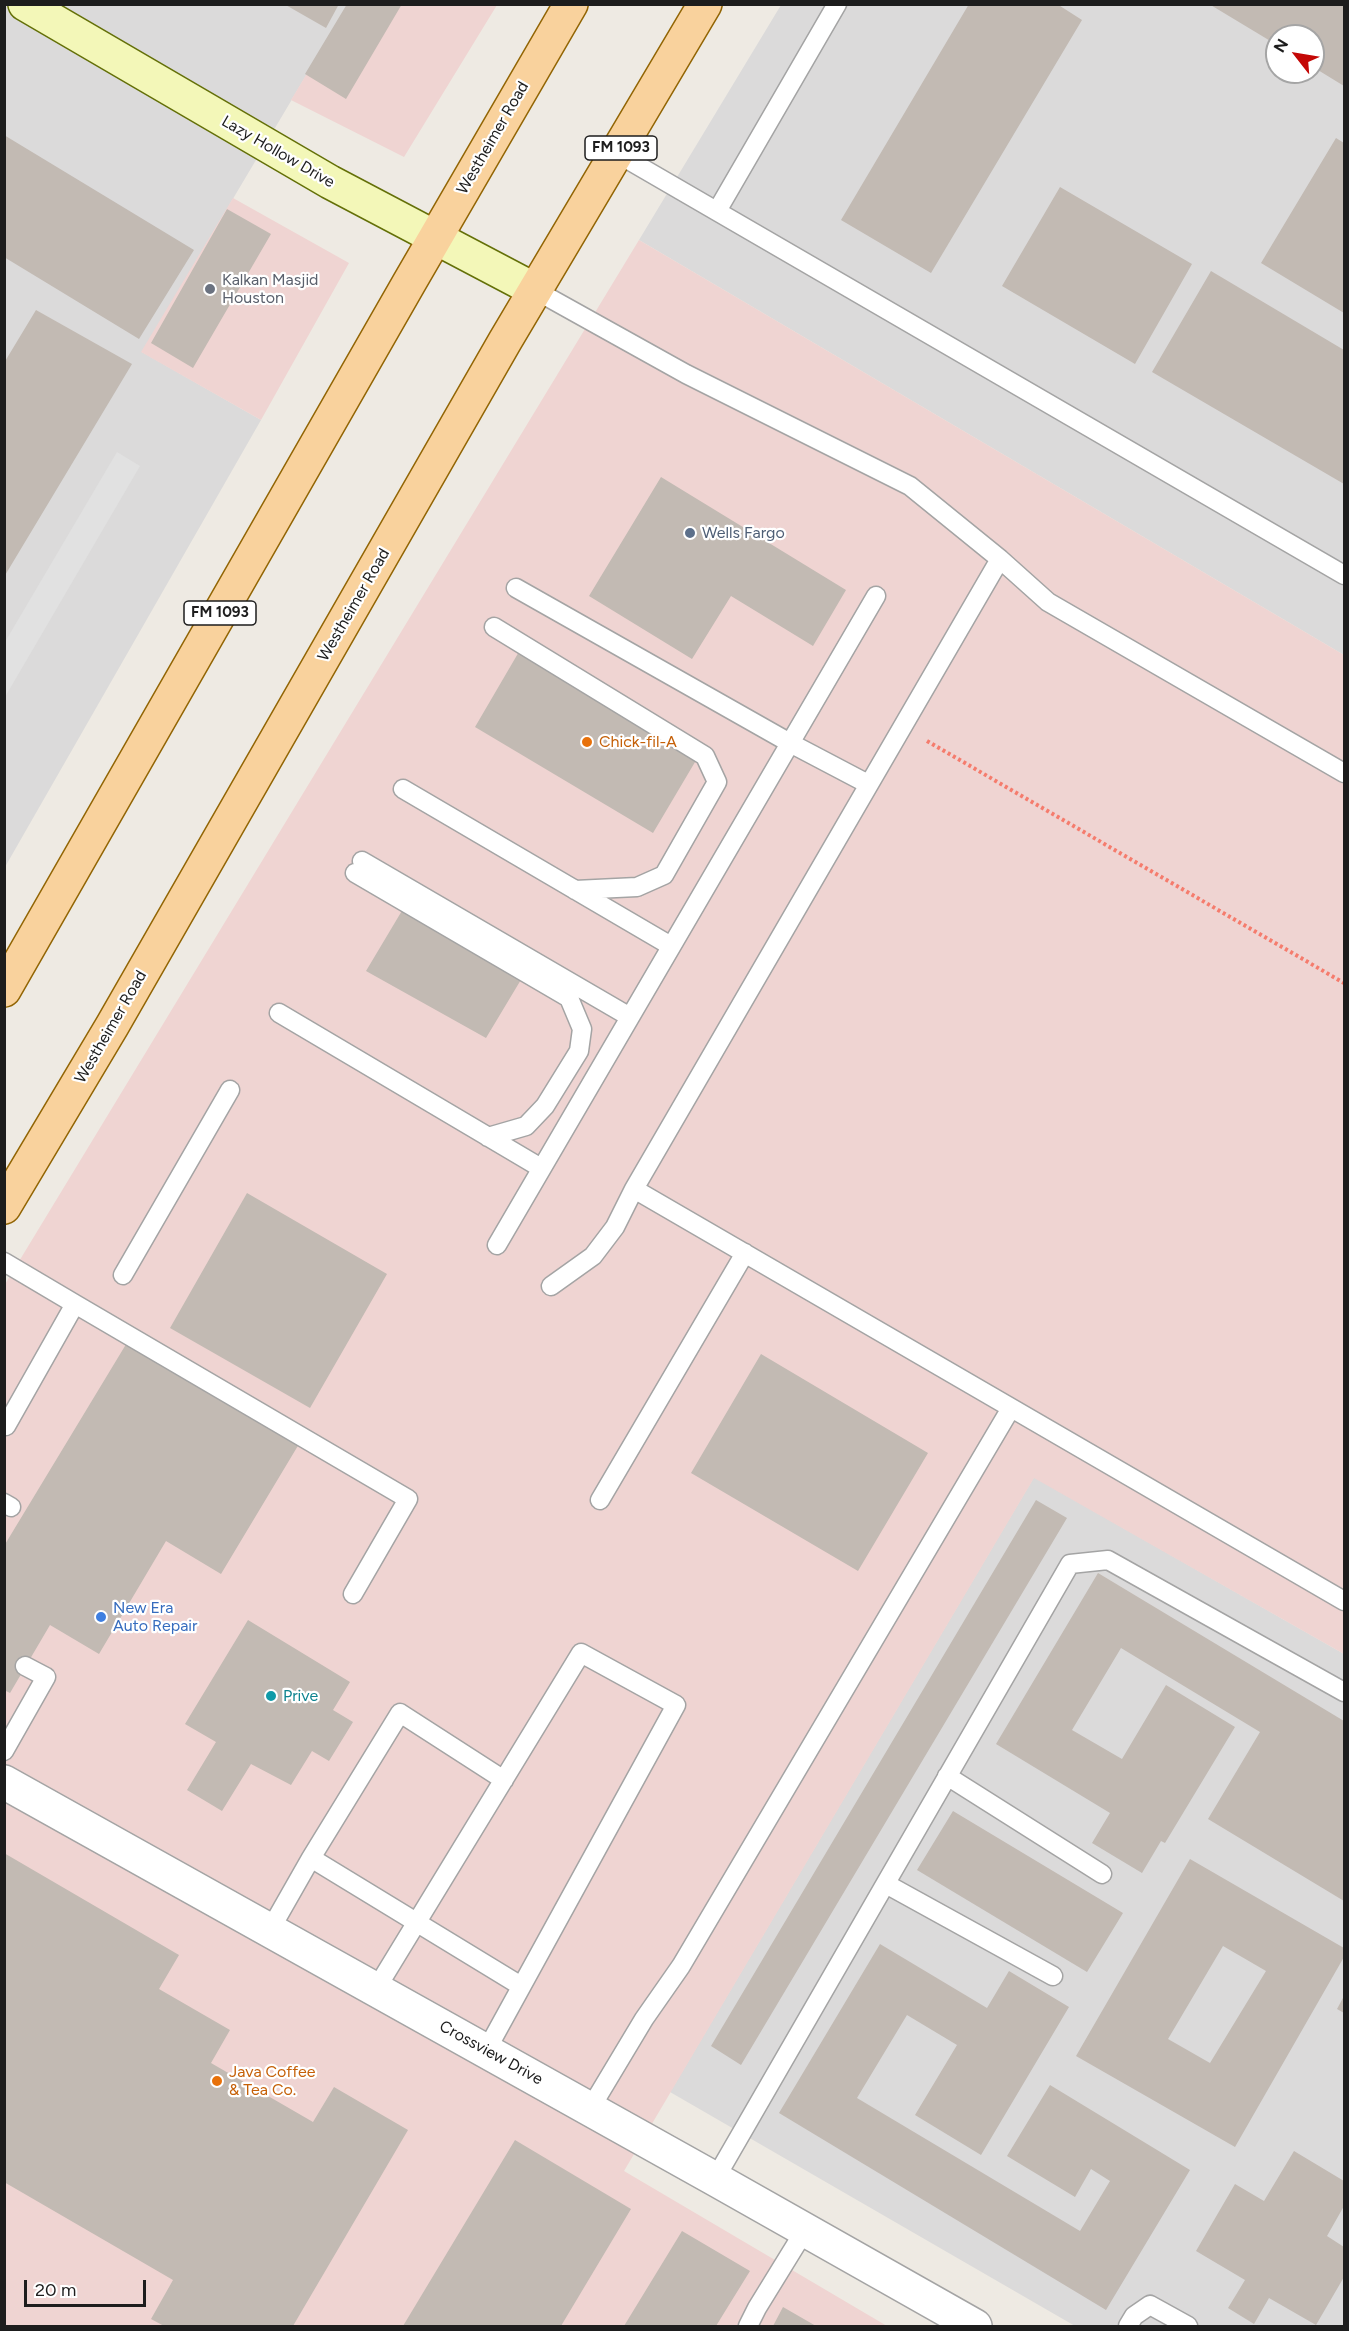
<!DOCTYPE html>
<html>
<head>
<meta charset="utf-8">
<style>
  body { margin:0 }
  #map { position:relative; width:1349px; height:2331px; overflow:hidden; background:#eeeae3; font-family:Figtree,sans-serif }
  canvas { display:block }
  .frame { position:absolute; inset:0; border:6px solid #1d1d1d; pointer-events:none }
  .north { position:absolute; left:1265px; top:24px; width:60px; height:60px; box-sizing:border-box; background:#fff; border:2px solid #a5a5a5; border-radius:50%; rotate:301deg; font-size:16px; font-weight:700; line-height:24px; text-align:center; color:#1d1d1d }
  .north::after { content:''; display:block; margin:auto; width:21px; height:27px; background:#c40806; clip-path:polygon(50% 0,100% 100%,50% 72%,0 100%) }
  .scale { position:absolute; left:24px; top:2280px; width:122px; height:27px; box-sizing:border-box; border:3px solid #1d1d1d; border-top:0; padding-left:8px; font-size:18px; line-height:21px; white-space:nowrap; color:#1d1d1d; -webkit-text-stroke:4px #fff; paint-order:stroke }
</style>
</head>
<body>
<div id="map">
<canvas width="1349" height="2331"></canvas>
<div class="frame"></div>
<div class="north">N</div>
<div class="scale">20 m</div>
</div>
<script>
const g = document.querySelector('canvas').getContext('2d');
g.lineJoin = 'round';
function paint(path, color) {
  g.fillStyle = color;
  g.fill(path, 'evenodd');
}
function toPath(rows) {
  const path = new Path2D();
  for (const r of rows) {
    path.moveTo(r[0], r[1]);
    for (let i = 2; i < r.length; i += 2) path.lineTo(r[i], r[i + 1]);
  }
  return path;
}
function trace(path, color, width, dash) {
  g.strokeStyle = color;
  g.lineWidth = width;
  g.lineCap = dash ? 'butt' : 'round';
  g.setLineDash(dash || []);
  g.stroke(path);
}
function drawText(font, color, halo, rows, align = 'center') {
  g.font = font + ' Figtree,sans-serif';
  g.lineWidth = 4.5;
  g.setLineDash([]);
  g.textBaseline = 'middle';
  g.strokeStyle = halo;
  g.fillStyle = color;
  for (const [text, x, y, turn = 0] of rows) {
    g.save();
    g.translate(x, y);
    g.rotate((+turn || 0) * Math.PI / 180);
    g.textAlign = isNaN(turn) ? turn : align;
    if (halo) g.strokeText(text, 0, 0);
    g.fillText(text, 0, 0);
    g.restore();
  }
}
const residential = toPath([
  [5,5,348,5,142,352,261,420,5,867],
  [781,5,1344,5,1344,655,639,240],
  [1277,36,1313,36,1313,72,1277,72],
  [1034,1477,1344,1654,1344,2326,1075,2326,670,2092]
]);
const commercial = toPath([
  [348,5,497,5,404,157,291,100],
  [233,198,349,263,261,420,141,352],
  [639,240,1344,655,1344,1654,1034,1478,624,2171,887,2326,5,2326,4,1286]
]);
const parking = toPath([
  [117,452,140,466,5,697,5,642]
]);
const building = toPath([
  [284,4,339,4,326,28],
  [347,4,402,4,346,99,305,74],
  [969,4,1057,4,1082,20,931,273,841,220],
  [1209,4,1344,4,1344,86,1313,67,1313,36,1277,36,1277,45],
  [4,135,194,250,139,339,4,257],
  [1336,138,1344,143,1344,313,1261,263],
  [1060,187,1192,264,1135,364,1002,286],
  [227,209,271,234,193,368,151,343],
  [1211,271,1344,350,1344,484,1152,372],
  [36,310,132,364,4,577,4,363],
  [661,477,846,590,813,646,731,596,692,659,589,596],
  [520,650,698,757,653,833,475,727],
  [403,909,522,978,486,1038,366,971],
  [247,1193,387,1274,310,1408,170,1328],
  [128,1341,299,1444,221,1574,166,1541,99,1654,50,1625,10,1693,4,1690,4,1546],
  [761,1354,928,1453,858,1571,691,1473],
  [1036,1500,1067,1518,741,2065,711,2046],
  [1098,1573,1344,1721,1344,1901,1208,1819,1260,1732,1121,1648,1072,1730,1122,1759,1166,1685,1235,1727,1165,1843,1161,1841,1142,1873,1092,1843,1110,1813,996,1744],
  [248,1620,350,1682,333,1710,353,1722,329,1761,312,1751,291,1785,251,1764,222,1811,187,1790,216,1742,185,1724],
  [953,1811,1123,1913,1087,1972,917,1870],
  [4,1853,179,1955,159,1989,230,2030,211,2063,313,2122,334,2087,408,2130,293,2326,164,2326,151,2319,173,2280,4,2182],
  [1190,1859,1344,1948,1344,1957,1235,2147,1076,2056],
  [1223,1946,1266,1971,1210,2063,1168,2039],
  [880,1944,987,2008,1009,1971,1069,2007,981,2155,915,2115,957,2045,907,2015,857,2098,1080,2231,1110,2181,1091,2169,1075,2197,1007,2156,1050,2085,1190,2170,1106,2310,779,2113],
  [1344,1996,1344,2013,1337,2009],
  [515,2140,631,2209,561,2326,403,2326],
  [1294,2151,1344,2181,1344,2206,1327,2236,1344,2247,1344,2277,1316,2325,1269,2298,1254,2324,1228,2308,1245,2280,1196,2251,1235,2184,1264,2201],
  [682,2231,750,2271,716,2326,624,2326],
  [783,2307,816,2326,773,2326]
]);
const path = toPath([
  [927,741,1344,983]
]);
const lane = toPath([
  [618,154,1344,575],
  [717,211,837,4],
  [535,290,686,374,910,486,1000,559,1048,602,1344,773],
  [516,588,790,743,868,784],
  [494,627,705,756,717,782,664,875,637,887,575,890],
  [403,789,671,946],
  [362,861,630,1017],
  [355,873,569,998,582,1029,579,1051,545,1106,526,1126,488,1137],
  [279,1013,541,1168],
  [634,1189,1344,1601],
  [497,1245,876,596],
  [4,1262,75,1304,6,1426],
  [123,1275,230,1090],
  [551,1286,593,1256,615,1227,634,1189,1000,559],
  [75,1304,408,1499,353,1594],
  [600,1500,745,1253],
  [4,1503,11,1507],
  [4,1751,46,1677,25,1666],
  [947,1776,1102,1874],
  [311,1858,400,1713,504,1780],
  [886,1884,1053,1976],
  [270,1930,311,1858,521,1986],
  [376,1989,581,1653,676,1705,486,2051],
  [590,2109,644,2019,681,1966,1011,1408],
  [715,2179,1070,1564,1108,1560,1344,1692],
  [748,2326,757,2308,805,2230],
  [1128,2326,1134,2316,1150,2305,1188,2326]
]);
const street = toPath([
  [4,1782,715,2179,975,2326]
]);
const secondary = toPath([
  [25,4,330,182,535,290]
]);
const primary = toPath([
  [4,990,409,283,571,4],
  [4,1207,112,1026,505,341,705,4]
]);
const markers = [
  [210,289,6,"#6b7280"],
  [690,533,6,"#5c6f8a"],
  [587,742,6,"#e8710a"],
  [101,1617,6,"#3f7fe0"],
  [271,1696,6,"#0f9aa8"],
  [217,2081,6,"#e8710a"]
];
const shields = [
  [621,148,72],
  [220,613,72]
];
const shieldNames = [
  ["FM 1093",621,148],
  ["FM 1093",220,613]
];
const streetNames = [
  ["Westheimer Road",493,138,-60],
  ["Lazy Hollow Drive",278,152,30],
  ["Westheimer Road",354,605,-60],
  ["Westheimer Road",111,1027,-60],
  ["Crossview Drive",491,2053,29]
];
const worshipNames = [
  ["Kalkan Masjid",222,280],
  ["Houston",222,298]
];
const serviceNames = [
  ["Wells Fargo",702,533]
];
const foodNames = [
  ["Chick-fil-A",599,742],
  ["Java Coffee",229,2072],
  ["& Tea Co.",229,2090]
];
const shopNames = [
  ["New Era",113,1608],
  ["Auto Repair",113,1626]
];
const cultureNames = [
  ["Prive",283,1696]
];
paint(residential, '#dbdada');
paint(commercial, '#efd4d2');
paint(parking, '#e1e1e1');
paint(building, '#c2bab3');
trace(lane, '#a4a4a4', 21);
trace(street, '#a4a4a4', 36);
trace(secondary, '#647008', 36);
trace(primary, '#926504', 36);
trace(path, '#f57c6d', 4, [3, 3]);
trace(lane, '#fff', 18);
trace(street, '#fff', 33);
trace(secondary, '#f3f7b8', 33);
trace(primary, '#f9d29d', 33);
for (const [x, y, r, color] of markers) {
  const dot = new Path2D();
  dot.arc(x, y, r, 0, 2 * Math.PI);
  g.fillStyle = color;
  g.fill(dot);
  trace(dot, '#fff', 2);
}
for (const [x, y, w] of shields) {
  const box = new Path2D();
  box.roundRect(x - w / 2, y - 12, w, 24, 4.5);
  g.fillStyle = '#fff';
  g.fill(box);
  trace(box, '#1d1d1d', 1.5);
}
drawText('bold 15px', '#1d1d1d', null, shieldNames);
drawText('16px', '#1d1d1d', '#fff', streetNames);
drawText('16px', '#5b616d', '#fff', worshipNames, 'left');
drawText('16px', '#4e5e75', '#fff', serviceNames, 'left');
drawText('16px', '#c56008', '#fff', foodNames, 'left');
drawText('16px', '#366cbe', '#fff', shopNames, 'left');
drawText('16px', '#0d838f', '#fff', cultureNames, 'left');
</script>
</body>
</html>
